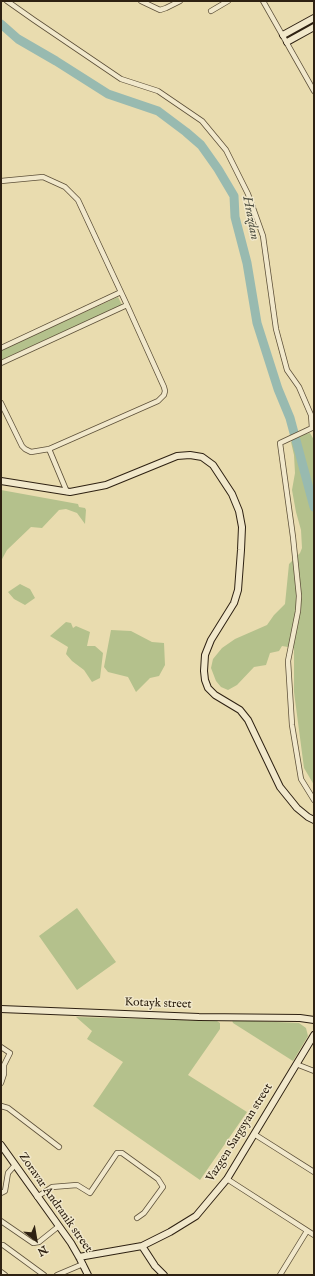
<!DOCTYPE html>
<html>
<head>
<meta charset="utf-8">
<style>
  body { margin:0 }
  #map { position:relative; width:315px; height:1276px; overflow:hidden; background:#e9dcaf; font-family:"IM FELL English",serif }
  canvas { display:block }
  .frame { position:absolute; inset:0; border:2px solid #2e2112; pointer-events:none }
  .north { position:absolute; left:16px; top:1220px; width:40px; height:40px; -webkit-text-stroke:3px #f1e8cb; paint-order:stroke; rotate:149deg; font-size:11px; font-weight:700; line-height:16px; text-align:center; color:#2e2112 }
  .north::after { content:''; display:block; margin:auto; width:14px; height:18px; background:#2e2112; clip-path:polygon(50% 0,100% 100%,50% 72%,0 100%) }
</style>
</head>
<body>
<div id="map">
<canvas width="315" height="1276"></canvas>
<div class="frame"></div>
<div class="north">N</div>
</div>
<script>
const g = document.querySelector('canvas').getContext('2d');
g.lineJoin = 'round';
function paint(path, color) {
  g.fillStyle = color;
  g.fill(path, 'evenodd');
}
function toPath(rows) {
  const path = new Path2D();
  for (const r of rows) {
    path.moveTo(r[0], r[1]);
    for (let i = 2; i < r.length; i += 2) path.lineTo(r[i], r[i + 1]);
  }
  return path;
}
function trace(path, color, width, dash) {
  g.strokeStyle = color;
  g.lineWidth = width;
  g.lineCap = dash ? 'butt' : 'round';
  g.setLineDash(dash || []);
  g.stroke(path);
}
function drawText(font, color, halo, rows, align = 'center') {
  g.font = font + ' "IM FELL English",serif';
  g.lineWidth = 3;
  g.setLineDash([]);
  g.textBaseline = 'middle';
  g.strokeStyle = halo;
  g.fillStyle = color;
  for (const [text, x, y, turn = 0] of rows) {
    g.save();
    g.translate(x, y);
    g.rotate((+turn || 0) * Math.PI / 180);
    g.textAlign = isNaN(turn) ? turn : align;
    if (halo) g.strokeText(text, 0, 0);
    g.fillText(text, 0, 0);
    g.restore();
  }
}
const green = toPath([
  [118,297,122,305,1,360,1,350],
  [310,433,314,440,314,785,304,768,294,692,294,648,282,646,279,651,270,653,266,665,254,667,237,685,228,690,221,687,216,681,211,668,213,659,222,648,235,639,267,625,274,615,285,604,289,564,300,553,302,548,301,530,296,512,292,490,295,473,294,455,291,442,305,434],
  [1,490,78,504,79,507,85,508,86,510,85,524,77,513,66,509,59,510,42,528,31,527,7,550,1,561],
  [20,584,30,589,35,598,25,605,14,599,8,592],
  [66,622,71,623,73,628,76,626,90,632,87,646,95,646,103,653,100,678,92,682,84,670,72,661,66,654,68,647,50,636],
  [111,630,131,631,152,642,164,643,165,665,159,676,150,678,136,692,128,677,108,672,104,667],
  [77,908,116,962,77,990,39,936],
  [76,1017,217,1021,220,1023,220,1029,188,1075,247,1112,200,1180,93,1106,123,1062,87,1039,92,1031],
  [232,1020,299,1023,306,1028,308,1036,293,1061,233,1023]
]);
const river = toPath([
  [1,24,18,39,56,61,108,94,158,111,186,132,201,145,218,169,234,196,235,217,247,263,257,323,278,389,290,418,314,507]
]);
const street = toPath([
  [7,1,34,20,121,79,158,91,202,121,226,150,248,194,263,236,276,329,287,370,299,387,311,415,312,428,280,443,293,537,299,596,298,611,288,661,292,725,301,779,314,800],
  [141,1,160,10,166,8,180,1],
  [263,1,314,91],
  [211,11,228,1],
  [1,181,43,177,65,187,78,200,127,305,164,387,165,391,164,395,158,401,49,449,31,452,25,449,22,446,1,403],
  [1,348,121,292],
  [1,363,127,305],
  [49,449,67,492],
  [1,1047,10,1053,4,1065,4,1074,1,1083],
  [296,1064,314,1071],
  [1,1106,8,1108,59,1147],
  [254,1134,314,1172],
  [227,1179,314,1235],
  [1,1193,5,1191,8,1173,15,1165],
  [37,1197,52,1187,77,1185,90,1193,117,1153,122,1153,158,1179,163,1187,144,1213,137,1218],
  [1,1221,33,1243,39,1242,59,1226],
  [1,1245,3,1245,44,1275],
  [1,1272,5,1275],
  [57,1275,83,1264],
  [280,1275,307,1231]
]);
const secondary = toPath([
  [283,35,314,18],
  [287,42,314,27],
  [1,481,70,492,106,485,177,456,190,455,202,457,213,465,232,494,239,511,242,527,241,550,238,590,234,603,211,640,205,655,204,671,205,680,208,688,215,695,240,710,248,720,280,787,297,808,308,817,314,820],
  [1,1009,199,1017,300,1018,314,1020],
  [1,1145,71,1243,79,1257,88,1275],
  [142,1246,155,1266,164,1275],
  [79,1257,142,1246,170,1232,196,1216,227,1179,314,1035]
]);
const streetNames = [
  ["Kotayk street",158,1004,2],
  ["Vazgen Sargsyan street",240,1133,-58],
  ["Zoravar Andranik street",55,1203,55]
];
const waterNames = [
  ["Hrazdan",250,218,79]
];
paint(green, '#b4c18c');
trace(river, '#98bab0', 9);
trace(street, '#5d5039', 6);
trace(secondary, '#2e2112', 8);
trace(street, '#f1e8cb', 4.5);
trace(secondary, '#f1e8cb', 6);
drawText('12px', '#2e2112', '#f1e8cb', streetNames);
drawText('italic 13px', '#4e4f41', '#f1e8cb', waterNames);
</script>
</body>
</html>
